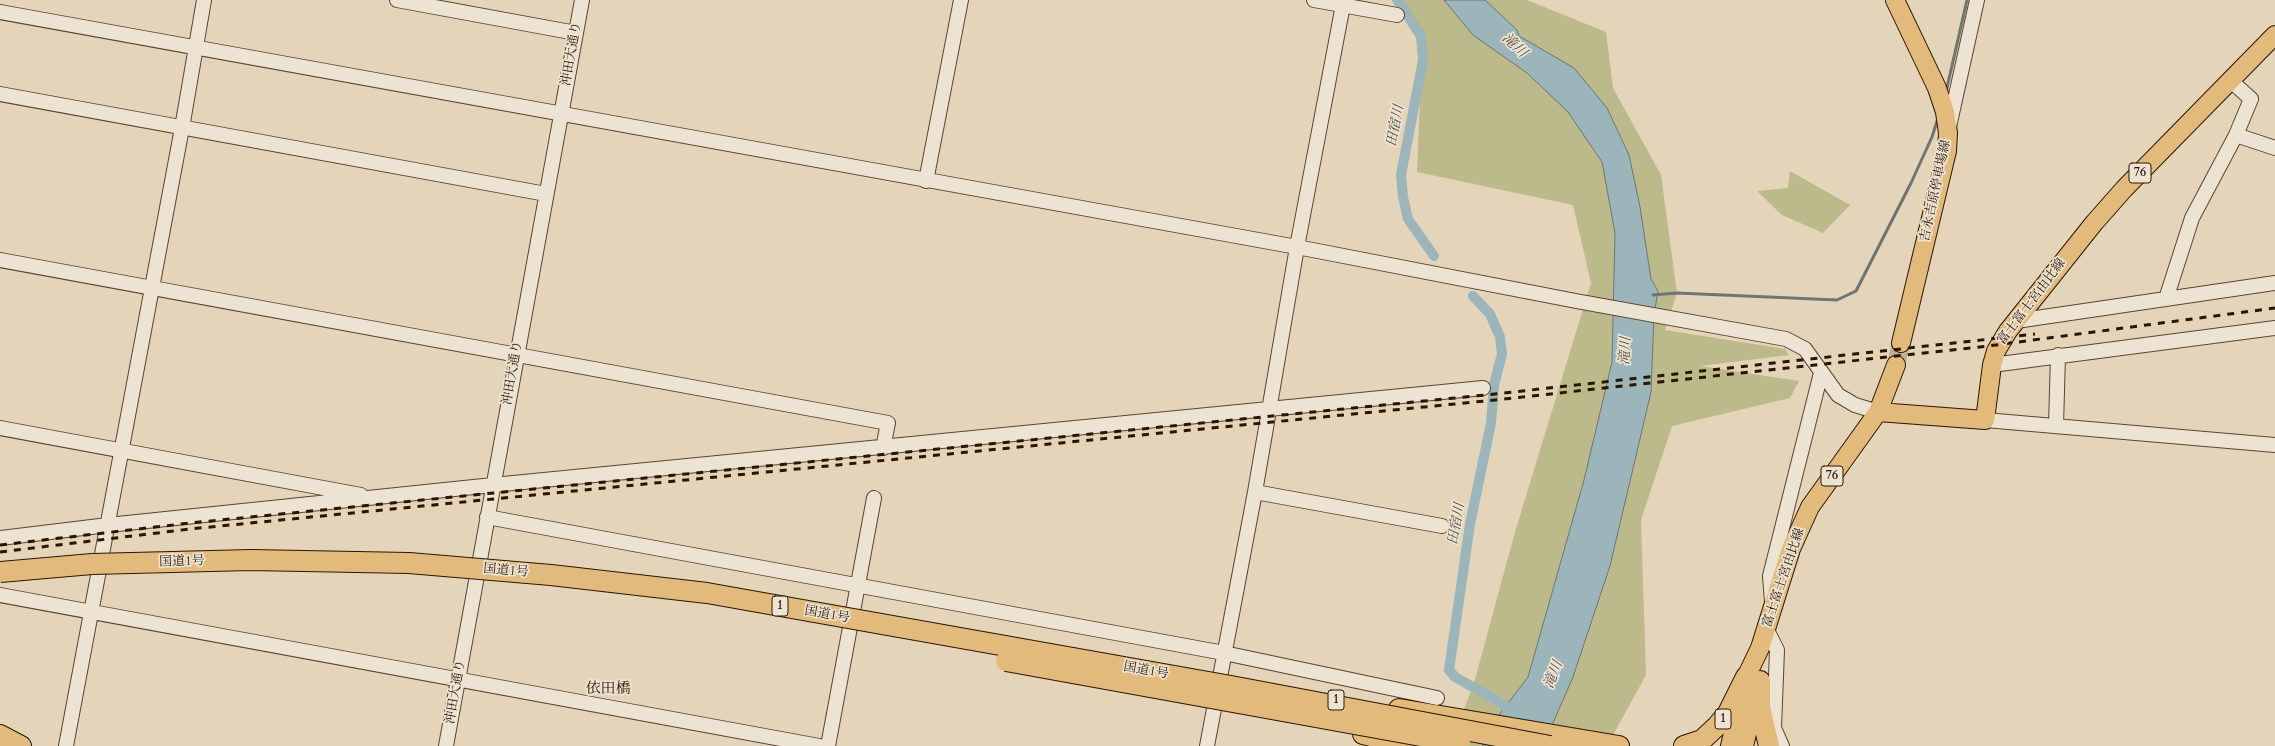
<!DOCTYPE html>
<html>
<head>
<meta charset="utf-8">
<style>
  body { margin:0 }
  canvas { display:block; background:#e4d4b9 }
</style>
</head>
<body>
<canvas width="2275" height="746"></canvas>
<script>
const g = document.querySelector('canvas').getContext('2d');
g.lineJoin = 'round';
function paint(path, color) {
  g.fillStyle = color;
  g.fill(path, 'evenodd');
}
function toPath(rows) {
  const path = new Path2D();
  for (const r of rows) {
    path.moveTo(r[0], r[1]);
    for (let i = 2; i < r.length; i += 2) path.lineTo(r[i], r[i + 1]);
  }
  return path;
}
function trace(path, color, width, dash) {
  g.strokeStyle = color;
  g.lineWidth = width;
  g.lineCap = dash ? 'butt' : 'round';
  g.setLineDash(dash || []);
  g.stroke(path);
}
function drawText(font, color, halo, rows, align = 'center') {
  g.font = font + ' Cardo,"Noto Serif JP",serif';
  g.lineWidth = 3.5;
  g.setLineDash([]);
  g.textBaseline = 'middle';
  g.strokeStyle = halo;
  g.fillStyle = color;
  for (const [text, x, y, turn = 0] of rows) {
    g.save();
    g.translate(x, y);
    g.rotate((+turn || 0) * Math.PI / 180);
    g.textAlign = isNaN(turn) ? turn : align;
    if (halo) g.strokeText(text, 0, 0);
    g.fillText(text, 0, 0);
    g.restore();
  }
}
const green = toPath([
  [1397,0,1527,0,1606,32,1613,88,1661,175,1677,293,1665,330,1785,349,1789,355,1700,366,1799,381,1790,398,1672,426,1641,520,1646,675,1607,746,1450,746,1474,683,1515,532,1591,283,1573,205,1417,172,1422,48],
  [1790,171,1850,205,1823,233,1782,215,1757,191,1788,188]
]);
const water = toPath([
  [1444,0,1485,0,1517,30,1519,36,1574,68,1607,108,1629,155,1640,207,1651,279,1658,291,1654,315,1651,392,1610,566,1573,677,1543,746,1482,746,1499,715,1528,677,1584,480,1612,362,1615,233,1602,162,1568,112,1527,73,1473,35,1444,0]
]);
const stream = toPath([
  [1946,92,1967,0],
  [1653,295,1677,293,1837,300,1856,291,1911,183,1932,137,1938,118]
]);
const canal = toPath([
  [1397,0,1421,36,1423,60,1401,175,1403,197,1408,219,1434,256],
  [1473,296,1490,314,1500,337,1502,354,1494,385,1491,423,1470,524,1449,670,1455,677,1503,704,1515,716]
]);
const majorTunnel = toPath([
  [1896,365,1901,343]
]);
const minor = toPath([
  [397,0,576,33],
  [1314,0,1397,15],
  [0,12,1297,247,1576,301,1786,339,1805,349,1838,395,1855,405,1878,412],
  [2230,80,2251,99,2236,135,2275,148],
  [0,94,546,194],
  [1949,127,1977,0],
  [926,181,961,0],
  [0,260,888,423,883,448],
  [2166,299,2192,218,2236,135],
  [2016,321,2275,283],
  [1992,365,2275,328],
  [1985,420,2275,445],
  [2056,426,2058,355],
  [0,428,361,495],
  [1255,492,1442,526],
  [487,517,1224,653,1437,698],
  [0,538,108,525,493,485,1483,388],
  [0,595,819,746],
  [1772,602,1770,576,1821,373],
  [1767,630,1777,650,1774,728,1782,746],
  [66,746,182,128,204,0],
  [446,746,582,0],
  [828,746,874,498],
  [1207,746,1255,492,1297,247,1343,5]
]);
const major = toPath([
  [1895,0,1937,88,1945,112,1948,133,1947,151,1901,343],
  [1878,412,1896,365],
  [1730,746,1746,677,1760,648,1791,549,1810,507,1878,412,1985,420,1992,365,1996,351,2008,331,2094,223,2124,189,2275,35],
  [1744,746,1757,692]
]);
const highway = toPath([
  [1760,681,1760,707,1769,746],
  [1399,709,1619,746],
  [1363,734,1412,746],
  [0,735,21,746],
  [1684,746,1702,740,1717,726,1728,713,1746,677]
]);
const rail = toPath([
  [0,545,190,523,1495,394,2035,334],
  [0,552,190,529,1495,400,1988,346,2275,308]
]);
const highwayBridge = toPath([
  [0,572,92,564,251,560,409,563,551,575,707,593,1231,686,1550,746],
  [1006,661,1460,743]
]);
const shields = [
  [2140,173,22],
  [1832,476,22],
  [780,606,16],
  [1336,700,16],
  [1723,719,16]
];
const shieldNames = [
  ["76",2140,173],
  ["76",1832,476],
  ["1",780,606],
  ["1",1336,700],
  ["1",1723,719]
];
const streetNames = [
  ["沖田大通り",572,54,-80],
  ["吉永吉原停車場線",1936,191,-78],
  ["富士富士宮由比線",2032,302,-53],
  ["沖田大通り",513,373,-80],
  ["国道1号",182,562,-2],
  ["国道1号",506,571,5],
  ["富士富士宮由比線",1784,578,-71],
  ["国道1号",827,615,10],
  ["国道1号",1146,671,10],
  ["沖田大通り",456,692,-80]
];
const waterNames = [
  ["滝川",1514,46,43],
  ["田宿川",1396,126,-79],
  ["滝川",1626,351,-87],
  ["田宿川",1457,524,-80],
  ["滝川",1554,675,-68]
];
const quarterNames = [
  ["依田橋",608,690]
];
paint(green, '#bcba8a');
paint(water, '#9bb5bb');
trace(water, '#6f7570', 1);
trace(stream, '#6f7570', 3);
trace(canal, '#9bb5bb', 10);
trace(majorTunnel, '#bfae94', 18, [18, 9]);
trace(minor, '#5a452e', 16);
trace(major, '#2c1500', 20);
trace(highway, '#2c1500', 22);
trace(minor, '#ede3d2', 14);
trace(major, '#e2ba7c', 18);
trace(highway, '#e2ba7c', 20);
trace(rail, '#2c1500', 3, [7, 7]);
trace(highwayBridge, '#2c1500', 22, []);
trace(highwayBridge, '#e2ba7c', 20);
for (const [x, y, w] of shields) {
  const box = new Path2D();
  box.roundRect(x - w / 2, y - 10, w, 20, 3);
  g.fillStyle = '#ede3d2';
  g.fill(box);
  trace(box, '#2c1500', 1);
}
drawText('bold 12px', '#2c1500', null, shieldNames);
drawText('13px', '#2c1500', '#ede3d2', streetNames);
drawText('italic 14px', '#534d41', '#ede3d2', waterNames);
drawText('15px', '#2c1500', '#ede3d2', quarterNames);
</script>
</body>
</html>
